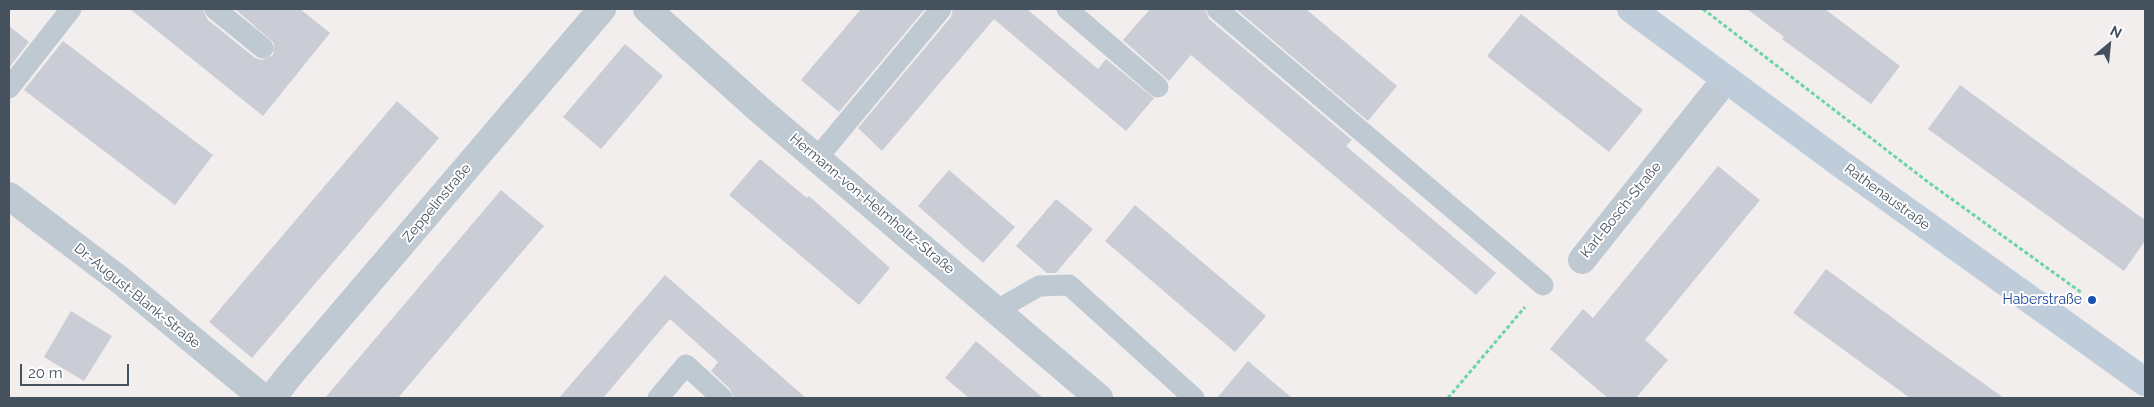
<!DOCTYPE html>
<html>
<head>
<meta charset="utf-8">
<style>
  body { margin:0 }
  #map { position:relative; width:2154px; height:407px; overflow:hidden; background:#f2eeee; font-family:Raleway,sans-serif }
  canvas { display:block }
  .frame { position:absolute; inset:0; border:10px solid #45525e; pointer-events:none }
  .north { position:absolute; left:2084px; top:20px; width:50px; height:50px; -webkit-text-stroke:4px #fff; paint-order:stroke; rotate:28deg; font-size:14px; font-weight:700; line-height:20px; text-align:center; color:#45525e }
  .north::after { content:''; display:block; margin:auto; width:18px; height:22px; background:#45525e; clip-path:polygon(50% 0,100% 100%,50% 72%,0 100%) }
  .scale { position:absolute; left:20px; top:364px; width:109px; height:22px; box-sizing:border-box; border:2px solid #45525e; border-top:0; padding-left:6px; font-size:15px; line-height:18px; white-space:nowrap; color:#45525e; -webkit-text-stroke:4px #fff; paint-order:stroke }
</style>
</head>
<body>
<div id="map">
<canvas width="2154" height="407"></canvas>
<div class="frame"></div>
<div class="north">N</div>
<div class="scale">20 m</div>
</div>
<script>
const g = document.querySelector('canvas').getContext('2d');
g.lineJoin = 'round';
function paint(path, color) {
  g.fillStyle = color;
  g.fill(path, 'evenodd');
}
function toPath(rows) {
  const path = new Path2D();
  for (const r of rows) {
    path.moveTo(r[0], r[1]);
    for (let i = 2; i < r.length; i += 2) path.lineTo(r[i], r[i + 1]);
  }
  return path;
}
function trace(path, color, width, dash) {
  g.strokeStyle = color;
  g.lineWidth = width;
  g.lineCap = dash ? 'butt' : 'round';
  g.setLineDash(dash || []);
  g.stroke(path);
}
function drawText(font, color, halo, rows, align = 'center') {
  g.font = font + ' Raleway,sans-serif';
  g.lineWidth = 4;
  g.setLineDash([]);
  g.textBaseline = 'middle';
  g.strokeStyle = halo;
  g.fillStyle = color;
  for (const [text, x, y, turn = 0] of rows) {
    g.save();
    g.translate(x, y);
    g.rotate((+turn || 0) * Math.PI / 180);
    g.textAlign = isNaN(turn) ? turn : align;
    if (halo) g.strokeText(text, 0, 0);
    g.fillText(text, 0, 0);
    g.restore();
  }
}
const building = toPath([
  [130,9,203,9,207,19,255,58,262,60,273,55,274,43,235,9,300,9,330,33,263,116],
  [861,9,925,9,839,112,801,80],
  [953,9,1027,9,1098,69,1106,59,1154,98,1126,131,994,19,882,151,858,128,951,17],
  [1150,9,1205,9,1209,19,1352,140,1346,146,1496,273,1476,295,1191,55,1169,81,1123,40],
  [1236,9,1306,9,1397,86,1368,121],
  [1747,9,1825,9,1900,66,1871,104,1782,39,1784,37],
  [1521,14,1643,110,1609,152,1487,56],
  [9,26,29,42,9,68],
  [63,41,213,155,175,205,24,90],
  [625,44,663,76,601,149,563,117],
  [1960,85,2145,220,2145,241,2124,271,1928,129],
  [397,101,439,138,252,358,209,322],
  [760,159,807,198,809,196,890,268,859,305,729,195],
  [1718,166,1760,200,1645,340,1668,360,1636,398,1608,398,1550,349,1583,309,1593,318],
  [949,170,1015,227,983,263,918,206],
  [501,190,544,226,398,398,325,398],
  [1056,199,1093,229,1056,273,1047,273,1016,246],
  [1135,205,1266,316,1235,352,1105,241],
  [1826,269,1924,341,2004,398,1910,398,1793,313],
  [665,275,806,398,734,398,730,389,711,371,718,362,670,319,603,398,559,398],
  [71,311,112,336,84,381,44,357],
  [976,341,1043,398,969,398,945,378],
  [1248,361,1292,398,1217,398]
]);
const path = toPath([
  [1703,9,1928,182,2082,293],
  [1448,398,1525,307]
]);
const service = toPath([
  [215,9,263,48],
  [1067,9,1158,87],
  [1217,9,1543,285],
  [9,88,71,9],
  [818,157,941,9],
  [997,310,1039,286,1069,285,1194,398],
  [658,398,686,365,722,398]
]);
const minor = toPath([
  [647,9,761,111,1099,398],
  [9,196,120,280,263,398],
  [1582,260,1726,79],
  [272,398,288,377,602,9]
]);
const secondary = toPath([
  [1631,9,1841,164,2145,382]
]);
const markers = [
  [2092,300,5,"#1a4fb4"]
];
const streetNames = [
  ["Rathenaustraße",1887,197,36],
  ["Zeppelinstraße",437,203,-50],
  ["Hermann-von-Helmholtz-Straße",872,204,40],
  ["Karl-Bosch-Straße",1621,210,-51],
  ["Dr.-August-Blank-Straße",137,296,39]
];
const transitNames = [
  ["Haberstraße",2082,300]
];
paint(building, '#cacdd5');
trace(path, '#6dd5a3', 3, [4, 2.5]);
trace(service, '#bec9d2', 21);
trace(minor, '#bec9d2', 28);
trace(secondary, '#bfccda', 28);
for (const [x, y, r, color] of markers) {
  const dot = new Path2D();
  dot.arc(x, y, r, 0, 2 * Math.PI);
  g.fillStyle = color;
  g.fill(dot);
  trace(dot, '#fff', 2);
}
drawText('14px', '#45525e', '#fff', streetNames);
drawText('14px', '#164399', '#fff', transitNames, 'right');
</script>
</body>
</html>
